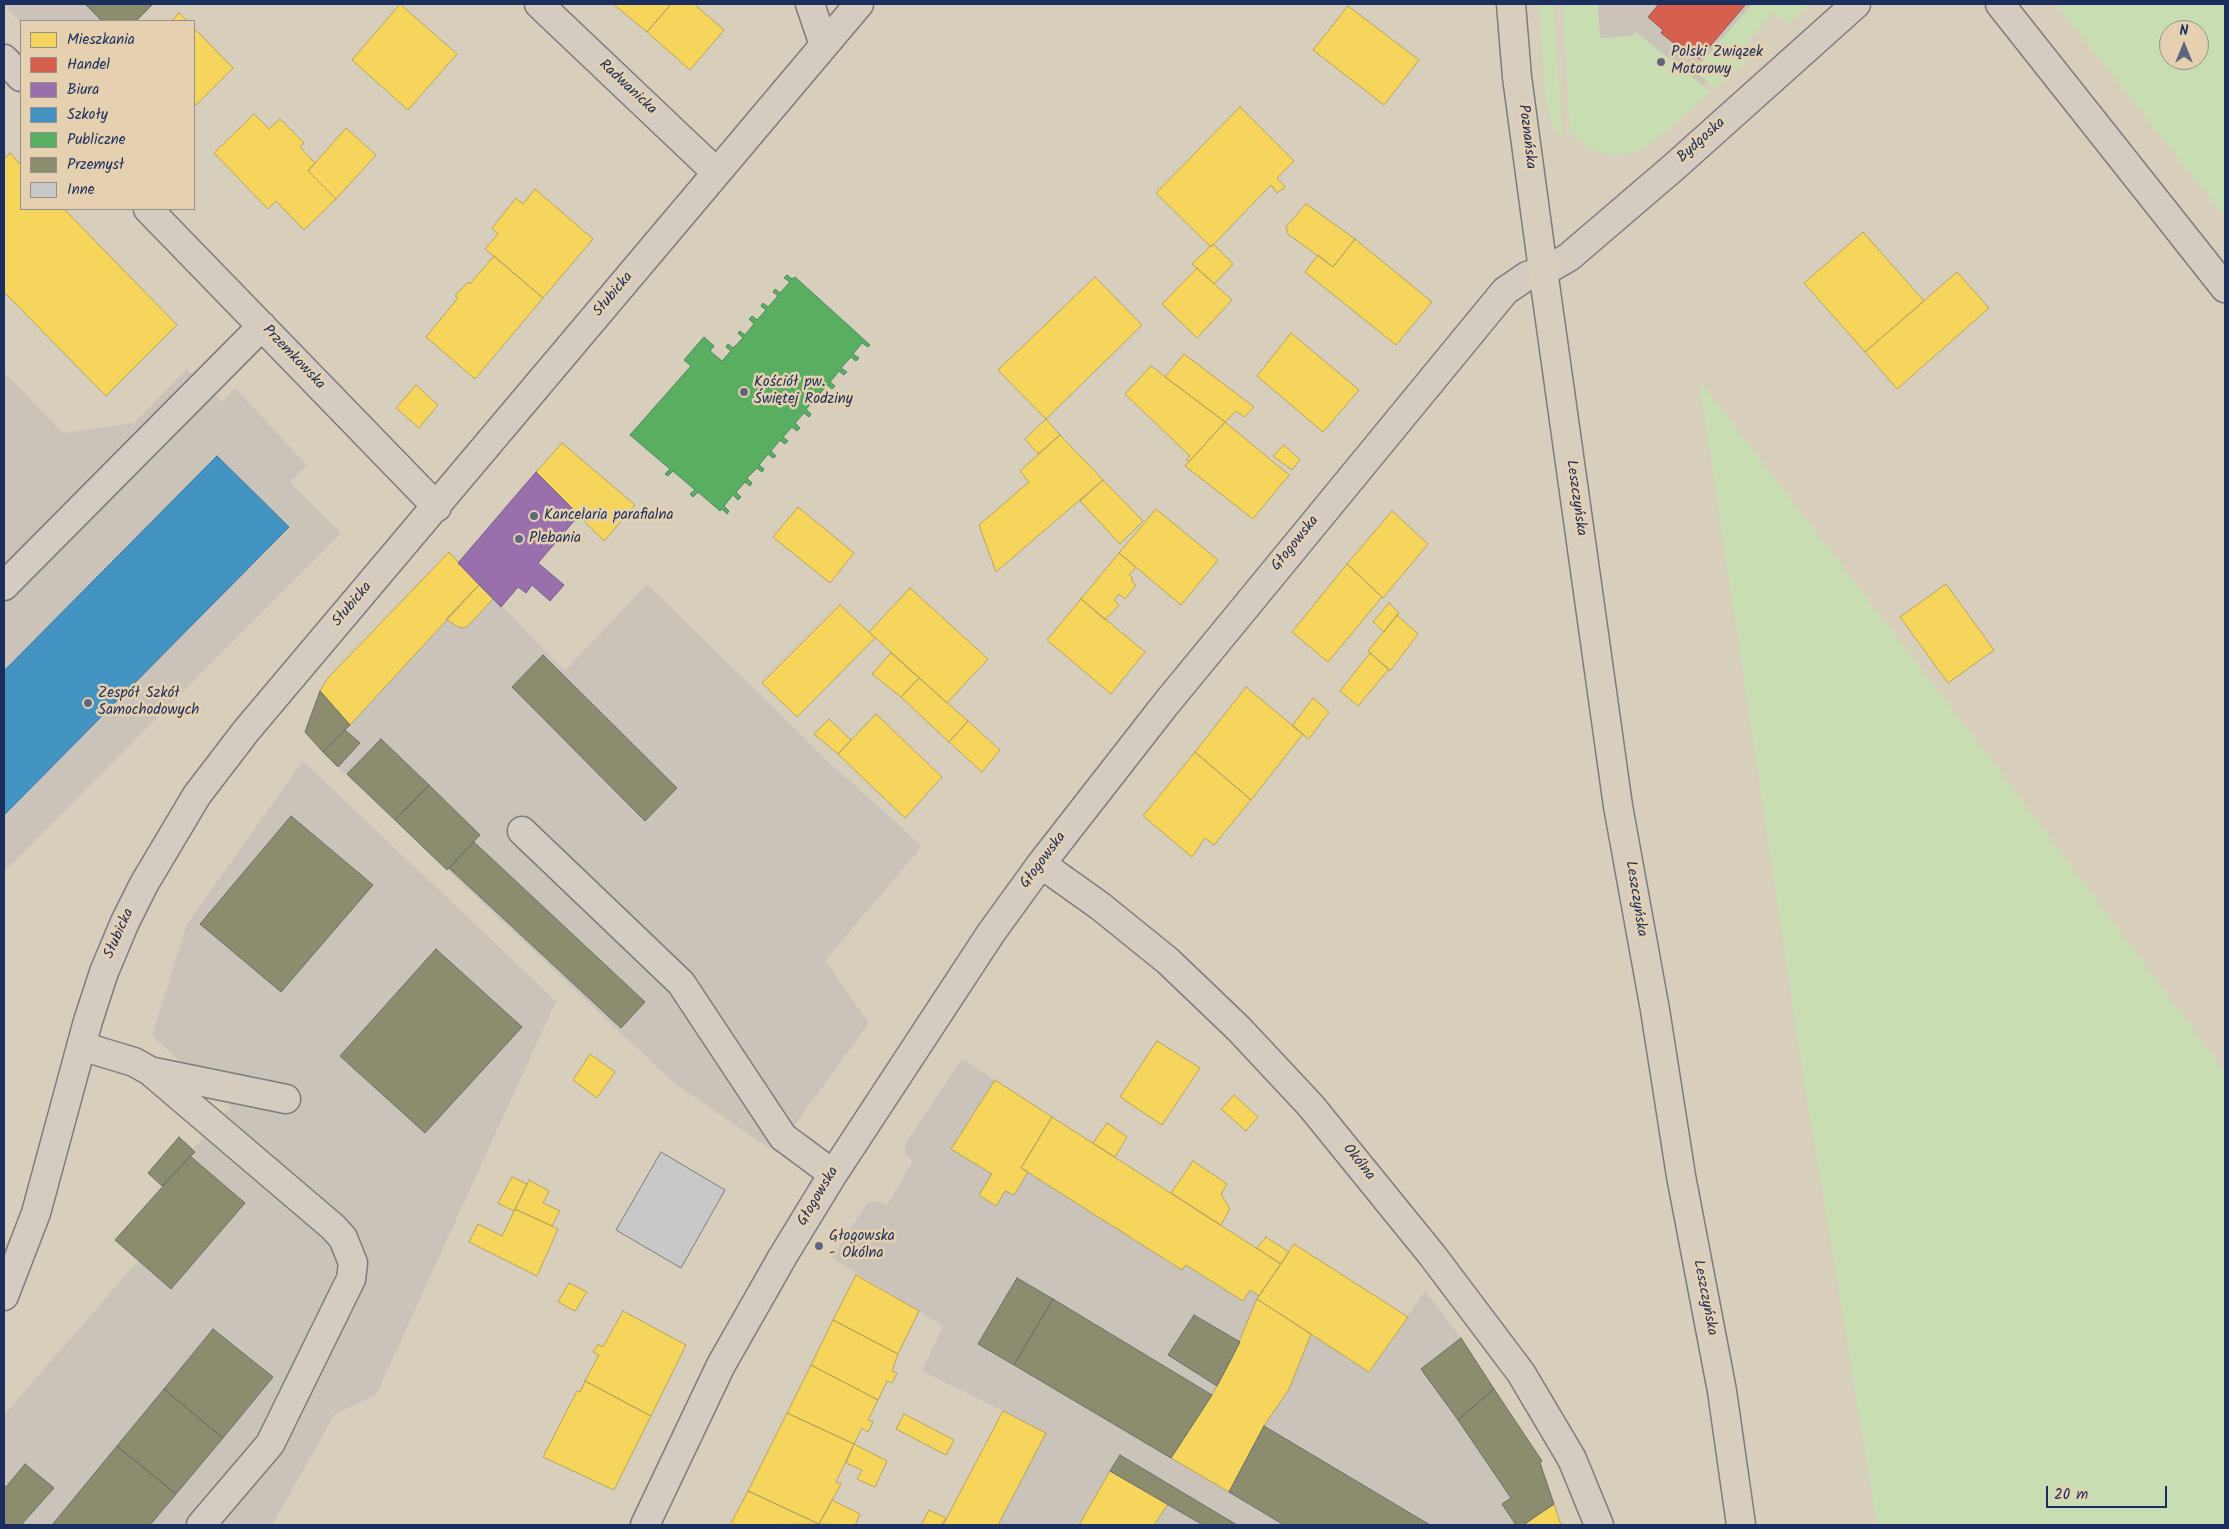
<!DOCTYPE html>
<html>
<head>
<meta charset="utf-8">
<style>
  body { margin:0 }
  #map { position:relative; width:2229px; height:1529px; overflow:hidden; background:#d8cebc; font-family:Kalam,sans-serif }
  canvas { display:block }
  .frame { position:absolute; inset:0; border:5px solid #1b2f5e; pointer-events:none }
  .legend { position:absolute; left:20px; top:20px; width:175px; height:190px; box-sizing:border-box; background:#e5d1af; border:1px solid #94908f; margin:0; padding:6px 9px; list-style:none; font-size:15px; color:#1b2f5e }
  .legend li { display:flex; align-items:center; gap:10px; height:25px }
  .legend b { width:25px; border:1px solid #94908f }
  .north { position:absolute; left:2159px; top:20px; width:50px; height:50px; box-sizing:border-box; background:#e5d1af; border:1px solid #94908f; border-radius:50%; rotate:0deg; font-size:14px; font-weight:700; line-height:20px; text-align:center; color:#1b2f5e }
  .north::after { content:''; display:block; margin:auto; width:18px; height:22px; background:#5d677f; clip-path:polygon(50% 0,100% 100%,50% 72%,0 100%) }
  .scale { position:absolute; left:2046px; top:1486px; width:121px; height:22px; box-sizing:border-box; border:2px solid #1b2f5e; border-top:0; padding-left:6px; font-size:15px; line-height:18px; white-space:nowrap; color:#1b2f5e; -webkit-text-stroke:4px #e5d1af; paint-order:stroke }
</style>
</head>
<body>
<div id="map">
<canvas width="2229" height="1529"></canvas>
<div class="frame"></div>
<ul class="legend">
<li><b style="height:14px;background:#f6d55c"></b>Mieszkania</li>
<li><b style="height:14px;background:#d6604d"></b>Handel</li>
<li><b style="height:14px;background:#9970ab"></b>Biura</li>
<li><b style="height:14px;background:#4393c3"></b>Szkoły</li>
<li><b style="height:14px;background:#5aae61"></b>Publiczne</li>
<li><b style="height:14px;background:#8c8c6e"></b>Przemysł</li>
<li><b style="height:14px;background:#c9c8c9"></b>Inne</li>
</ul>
<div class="north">N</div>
<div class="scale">20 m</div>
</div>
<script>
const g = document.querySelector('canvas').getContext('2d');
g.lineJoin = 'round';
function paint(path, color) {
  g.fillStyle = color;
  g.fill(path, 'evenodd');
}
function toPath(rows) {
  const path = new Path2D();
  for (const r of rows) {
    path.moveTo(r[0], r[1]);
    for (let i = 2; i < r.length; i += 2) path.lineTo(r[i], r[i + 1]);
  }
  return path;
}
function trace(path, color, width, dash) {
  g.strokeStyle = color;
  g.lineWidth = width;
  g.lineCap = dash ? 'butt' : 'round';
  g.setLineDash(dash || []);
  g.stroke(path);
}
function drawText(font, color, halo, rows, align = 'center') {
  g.font = font + ' Kalam,sans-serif';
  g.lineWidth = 5;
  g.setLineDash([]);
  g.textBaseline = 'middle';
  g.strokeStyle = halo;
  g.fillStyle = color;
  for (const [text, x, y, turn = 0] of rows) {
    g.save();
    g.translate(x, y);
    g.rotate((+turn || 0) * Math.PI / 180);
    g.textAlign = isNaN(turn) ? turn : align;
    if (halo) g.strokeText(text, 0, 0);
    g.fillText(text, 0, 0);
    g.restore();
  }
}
const built = toPath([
  [4,4,153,4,136,21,21,21,21,24],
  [1591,4,1782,4,1707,81,1643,140,1597,96],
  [187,369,222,402,235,388,307,465,290,482,341,533,4,872,4,372,63,433,134,423],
  [449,552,565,671,647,584,833,766,922,846,825,961,869,1023,775,1152,675,1084,338,767,305,732,320,691,328,678],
  [303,761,556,1001,376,1395,335,1414,272,1525,4,1525,4,1415,138,1261,115,1240,162,1186,148,1173,179,1137,193,1149,231,1107,152,1036,187,924],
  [962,1059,1281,1264,1369,1372,1425,1291,1461,1338,1542,1461,1541,1463,1561,1525,943,1525,1003,1411,922,1371,943,1326,832,1258,867,1203,879,1201,887,1205,913,1161,905,1154,905,1144]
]);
const green = toPath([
  [1539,4,1553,4,1563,138,1554,127,1546,105],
  [1562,4,1598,4,1600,38,1631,36,1636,32,1711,92,1647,147,1629,153,1614,155,1597,151,1585,145,1570,131],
  [1752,4,1810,4,1788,24,1774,12,1747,42,1756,52,1716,88,1694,71],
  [2062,4,2225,4,2225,217,2058,7],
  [2169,30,2199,30,2199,60,2169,60],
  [1699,380,1987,754,2225,1072,2225,1525,1877,1525,1801,1062]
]);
const homes = toPath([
  [400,4,457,54,408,110,352,60,400,4],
  [613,4,671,4,647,32,613,4],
  [671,4,694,4,724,30,690,70,647,32,671,4],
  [1348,6,1419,60,1384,105,1313,50,1348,6],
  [179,13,187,21,172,21,179,13],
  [194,28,233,68,194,107,194,28],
  [1240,107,1294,161,1277,178,1285,187,1277,193,1271,185,1211,247,1156,193,1240,107],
  [254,114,269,129,280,119,304,143,300,147,315,163,308,171,336,199,304,230,276,201,268,209,214,153,254,114],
  [346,128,376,155,336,199,308,171,346,128],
  [10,153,21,165,21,209,64,209,177,325,106,396,4,292,4,160,10,153],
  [535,189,593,239,543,298,485,249,498,234,492,228,516,198,523,204,535,189],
  [1306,204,1355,239,1333,267,1288,234,1286,227,1306,204],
  [1863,232,1924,301,1865,352,1804,283,1863,232],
  [1355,239,1432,302,1396,345,1305,272,1318,255,1333,267,1355,239],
  [1213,244,1233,264,1214,284,1192,264,1213,244],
  [494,256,543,298,475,379,426,337,458,298,455,296,468,282,470,284,494,256],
  [1197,268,1232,300,1197,338,1162,304,1197,268],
  [1957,272,1989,308,1897,389,1865,352,1957,272],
  [1095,277,1142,325,1046,419,998,370,1095,277],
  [1291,333,1359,390,1323,432,1257,376,1291,333],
  [1184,354,1254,407,1244,417,1236,411,1225,422,1165,377,1184,354],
  [1151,366,1225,422,1189,462,1186,460,1190,456,1125,394,1151,366],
  [416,385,438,405,419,428,396,408,416,385],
  [1046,419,1060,435,1038,454,1025,439,1046,419],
  [1225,422,1289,475,1253,519,1185,466,1225,422],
  [1060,435,1103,480,996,572,979,525,1029,482,1020,471,1060,435],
  [562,443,635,505,604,541,536,472,562,443],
  [1284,445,1300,460,1292,470,1273,456,1284,445],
  [1103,480,1143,521,1120,544,1080,501,1103,480],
  [798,507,854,553,830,583,773,537,798,507],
  [1156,509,1218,560,1181,605,1119,553,1156,509],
  [1392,511,1428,544,1383,598,1347,564,1392,511],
  [449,552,479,585,350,725,320,691,328,678,449,552],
  [1119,553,1136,567,1129,575,1133,578,1131,580,1136,585,1125,599,1119,594,1114,600,1119,605,1105,620,1081,599,1119,553],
  [1347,564,1382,597,1328,662,1292,632,1347,564],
  [1946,584,1994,650,1948,683,1900,617,1946,584],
  [479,585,493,599,467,627,461,628,455,625,446,619,479,585],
  [910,588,988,659,947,703,869,632,910,588],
  [1081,599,1145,652,1111,694,1047,640,1081,599],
  [1389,603,1399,613,1384,632,1373,622,1389,603],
  [840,605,875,638,797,717,762,683,840,605],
  [1397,615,1418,634,1390,671,1368,651,1397,615],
  [891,653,919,678,901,697,872,674,891,653],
  [1370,653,1389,669,1358,706,1340,691,1370,653],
  [919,678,968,721,949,742,901,697,919,678],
  [1246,687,1303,734,1251,800,1195,752,1246,687],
  [1313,698,1329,712,1309,739,1292,726,1313,698],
  [876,714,942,777,905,818,838,754,876,714],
  [829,719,851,740,838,754,814,734,829,719],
  [968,721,1000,750,982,772,949,742,968,721],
  [1195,752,1251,800,1214,845,1205,838,1192,857,1143,816,1195,752],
  [1157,1041,1200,1068,1162,1125,1120,1097,1157,1041],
  [590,1054,615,1072,597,1098,573,1080,590,1054],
  [995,1080,1052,1117,1021,1168,1028,1172,1014,1195,1005,1191,996,1206,979,1195,992,1174,951,1149,995,1080],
  [1234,1095,1258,1117,1246,1131,1221,1109,1234,1095],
  [1052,1117,1281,1264,1259,1296,1250,1290,1243,1301,1186,1265,1182,1270,1021,1168,1052,1117],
  [1107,1123,1127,1137,1115,1157,1093,1143,1107,1123],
  [1193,1161,1227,1184,1221,1194,1230,1209,1221,1225,1171,1193,1193,1161],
  [512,1177,527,1184,514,1211,498,1203,512,1177],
  [529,1180,549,1191,543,1203,560,1211,552,1226,515,1209,529,1180],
  [515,1209,558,1229,537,1276,469,1242,478,1224,502,1236,515,1209],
  [1266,1237,1289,1252,1281,1264,1257,1248,1266,1237],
  [1294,1244,1408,1317,1369,1372,1257,1299,1294,1244],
  [856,1275,919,1311,898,1354,833,1320,856,1275],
  [569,1283,587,1292,575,1311,558,1302,569,1283],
  [1257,1299,1311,1334,1289,1389,1264,1426,1229,1492,1171,1458,1212,1395,1232,1358,1257,1299],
  [623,1311,686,1345,651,1416,585,1381,599,1355,593,1352,598,1344,603,1347,623,1311],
  [833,1320,898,1354,892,1371,897,1373,892,1383,887,1381,878,1400,811,1365,833,1320],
  [811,1365,878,1400,868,1420,873,1422,868,1432,862,1428,854,1444,787,1413,811,1365],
  [585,1381,651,1416,614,1490,543,1457,577,1391,580,1392,585,1381],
  [1003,1411,1046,1433,998,1525,943,1525,1003,1411],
  [787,1413,854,1444,836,1482,841,1484,819,1524,748,1491,787,1413],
  [904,1414,954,1440,946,1455,896,1429,904,1414],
  [854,1444,887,1461,875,1487,857,1479,862,1470,846,1463,854,1444],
  [1110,1471,1168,1504,1154,1525,1079,1525,1110,1471],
  [748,1491,819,1524,730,1525,748,1491],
  [832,1500,860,1514,855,1525,819,1524,832,1500],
  [1554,1504,1561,1525,1523,1525,1554,1504],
  [929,1510,946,1518,941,1525,921,1525,929,1510]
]);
const shops = toPath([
  [1659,4,1746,4,1699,59,1681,44,1679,47,1661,33,1663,30,1648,17,1659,4]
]);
const offices = toPath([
  [536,472,579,515,538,563,564,585,550,601,532,585,526,593,518,587,501,607,458,563,536,472]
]);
const schools = toPath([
  [217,456,289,527,4,815,4,671,217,456]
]);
const public = toPath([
  [787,275,792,279,795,277,870,345,868,347,862,343,853,354,859,358,856,361,851,357,841,368,847,372,844,375,839,371,830,382,835,386,832,389,827,385,818,396,823,400,821,403,816,398,806,409,811,414,809,417,804,413,795,423,800,428,797,431,792,427,783,437,788,441,785,444,780,440,771,451,776,456,773,458,768,454,759,465,764,469,762,472,757,468,747,478,752,483,750,486,745,482,736,492,741,497,738,500,733,495,724,506,729,511,727,514,722,509,720,511,698,492,693,497,690,494,695,490,673,471,668,476,665,474,670,469,630,435,691,366,684,360,704,337,714,346,710,351,722,361,731,351,726,347,728,344,733,348,743,338,738,333,740,331,745,335,754,324,749,319,752,316,757,320,766,310,761,306,763,303,768,307,778,296,773,292,775,289,780,293,790,282,784,278,787,275]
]);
const industry = toPath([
  [85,4,153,4,136,21,102,21,85,4],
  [543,655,677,788,645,821,512,687,543,655],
  [320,691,350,725,323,752,305,732,320,691],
  [345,730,360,743,338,767,323,752,345,730],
  [381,739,429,785,395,820,347,774,381,739],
  [429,785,480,835,447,870,395,820,429,785],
  [291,816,373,885,281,992,200,924,291,816],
  [474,842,645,1002,621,1028,449,868,474,842],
  [436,949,522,1027,425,1133,340,1056,436,949],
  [179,1137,195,1152,162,1186,148,1173,179,1137],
  [190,1156,245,1203,171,1289,115,1240,190,1156],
  [1017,1278,1053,1299,1014,1365,978,1344,1017,1278],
  [1053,1299,1212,1395,1171,1458,1014,1365,1053,1299],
  [1194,1315,1240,1342,1217,1386,1168,1355,1194,1315],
  [213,1329,273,1377,223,1438,164,1389,213,1329],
  [1461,1338,1494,1389,1458,1420,1421,1369,1461,1338],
  [164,1389,223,1438,176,1494,117,1446,164,1389],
  [1494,1389,1542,1461,1540,1463,1554,1504,1523,1525,1516,1525,1502,1504,1511,1498,1458,1420,1494,1389],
  [1264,1426,1430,1525,1284,1525,1229,1492,1264,1426],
  [117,1446,176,1494,150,1525,52,1525,117,1446],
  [1120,1455,1237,1525,1203,1525,1110,1471,1120,1455],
  [25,1464,54,1488,21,1525,4,1525,4,1485,6,1487,25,1464]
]);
const building = toPath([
  [661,1152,725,1190,681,1268,616,1230,661,1152]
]);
const minor = toPath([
  [539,4,716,172],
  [810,4,824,45],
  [2000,4,2225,288],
  [4,59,21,77],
  [148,209,437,507],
  [4,586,262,326],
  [522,831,681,983,783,1137,833,1174],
  [1041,864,1100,906,1168,961,1239,1029,1311,1106,1432,1255,1521,1373,1572,1459,1599,1525],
  [81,1046,134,1062,150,1071,333,1227,343,1238,353,1263,351,1279,270,1444,201,1525],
  [154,1072,286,1099],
  [4,1296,36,1213,88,1021,104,972,125,922,144,884,197,795,246,731,859,4],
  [645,1525,721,1365,783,1256,833,1174,991,933,1041,864,1165,705,1505,291,1527,276,1552,267,1569,257,1674,167,1856,4]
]);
const major = toPath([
  [1511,4,1517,77,1543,270,1618,806,1655,1010,1681,1176,1722,1391,1741,1525]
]);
const markers = [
  [1661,62,5,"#5d677f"],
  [744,392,5,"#5d677f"],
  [534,516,5,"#5d677f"],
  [519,539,5,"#5d677f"],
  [88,703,5,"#5d677f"],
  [819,1246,5,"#5d677f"]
];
const poiNames = [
  ["Polski Związek",1671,53],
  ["Motorowy",1671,70],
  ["Kościół pw.",754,383],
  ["Świętej Rodziny",754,400],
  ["Kancelaria parafialna",544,516],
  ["Plebania",529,539],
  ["Zespół Szkół",98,694],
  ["Samochodowych",98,711],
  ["Głogowska",829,1237],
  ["- Okólna",829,1254]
];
const streetNames = [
  ["Radwanicka",627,88,43],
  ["Poznańska",1526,137,83],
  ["Bydgoska",1702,141,-42],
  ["Słubicka",614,295,-50],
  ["Przemkowska",293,358,46],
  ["Leszczyńska",1575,498,82],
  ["Głogowska",1296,544,-51],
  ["Słubicka",353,605,-50],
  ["Głogowska",1044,861,-53],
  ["Leszczyńska",1635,899,81],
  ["Słubicka",120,934,-66],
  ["Okólna",1358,1163,51],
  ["Głogowska",819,1197,-59],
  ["Leszczyńska",1704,1298,79]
];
paint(built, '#cac3b9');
paint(green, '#c8ddb2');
paint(homes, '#f6d55c');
trace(homes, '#b4a35d', 1);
paint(shops, '#d6604d');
trace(shops, '#9e5152', 1);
paint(offices, '#9970ab');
trace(offices, '#735c94', 1);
paint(schools, '#4393c3');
trace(schools, '#3775a5', 1);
paint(public, '#5aae61');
trace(public, '#478860', 1);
paint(industry, '#8c8c6e');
trace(industry, '#6a7069', 1);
paint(building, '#c9c8c9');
trace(building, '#7c7c7c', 1);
trace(minor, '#7c7c7c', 31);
trace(major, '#7c7c7c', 31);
trace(minor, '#d4ccc0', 28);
trace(major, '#d7cebd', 28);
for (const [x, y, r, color] of markers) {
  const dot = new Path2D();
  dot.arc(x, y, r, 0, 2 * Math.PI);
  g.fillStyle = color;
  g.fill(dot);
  trace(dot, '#e5d1af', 2);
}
drawText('15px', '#1b2f5e', '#e5d1af', poiNames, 'left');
drawText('15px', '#1b2f5e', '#e5d1af', streetNames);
</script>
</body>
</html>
